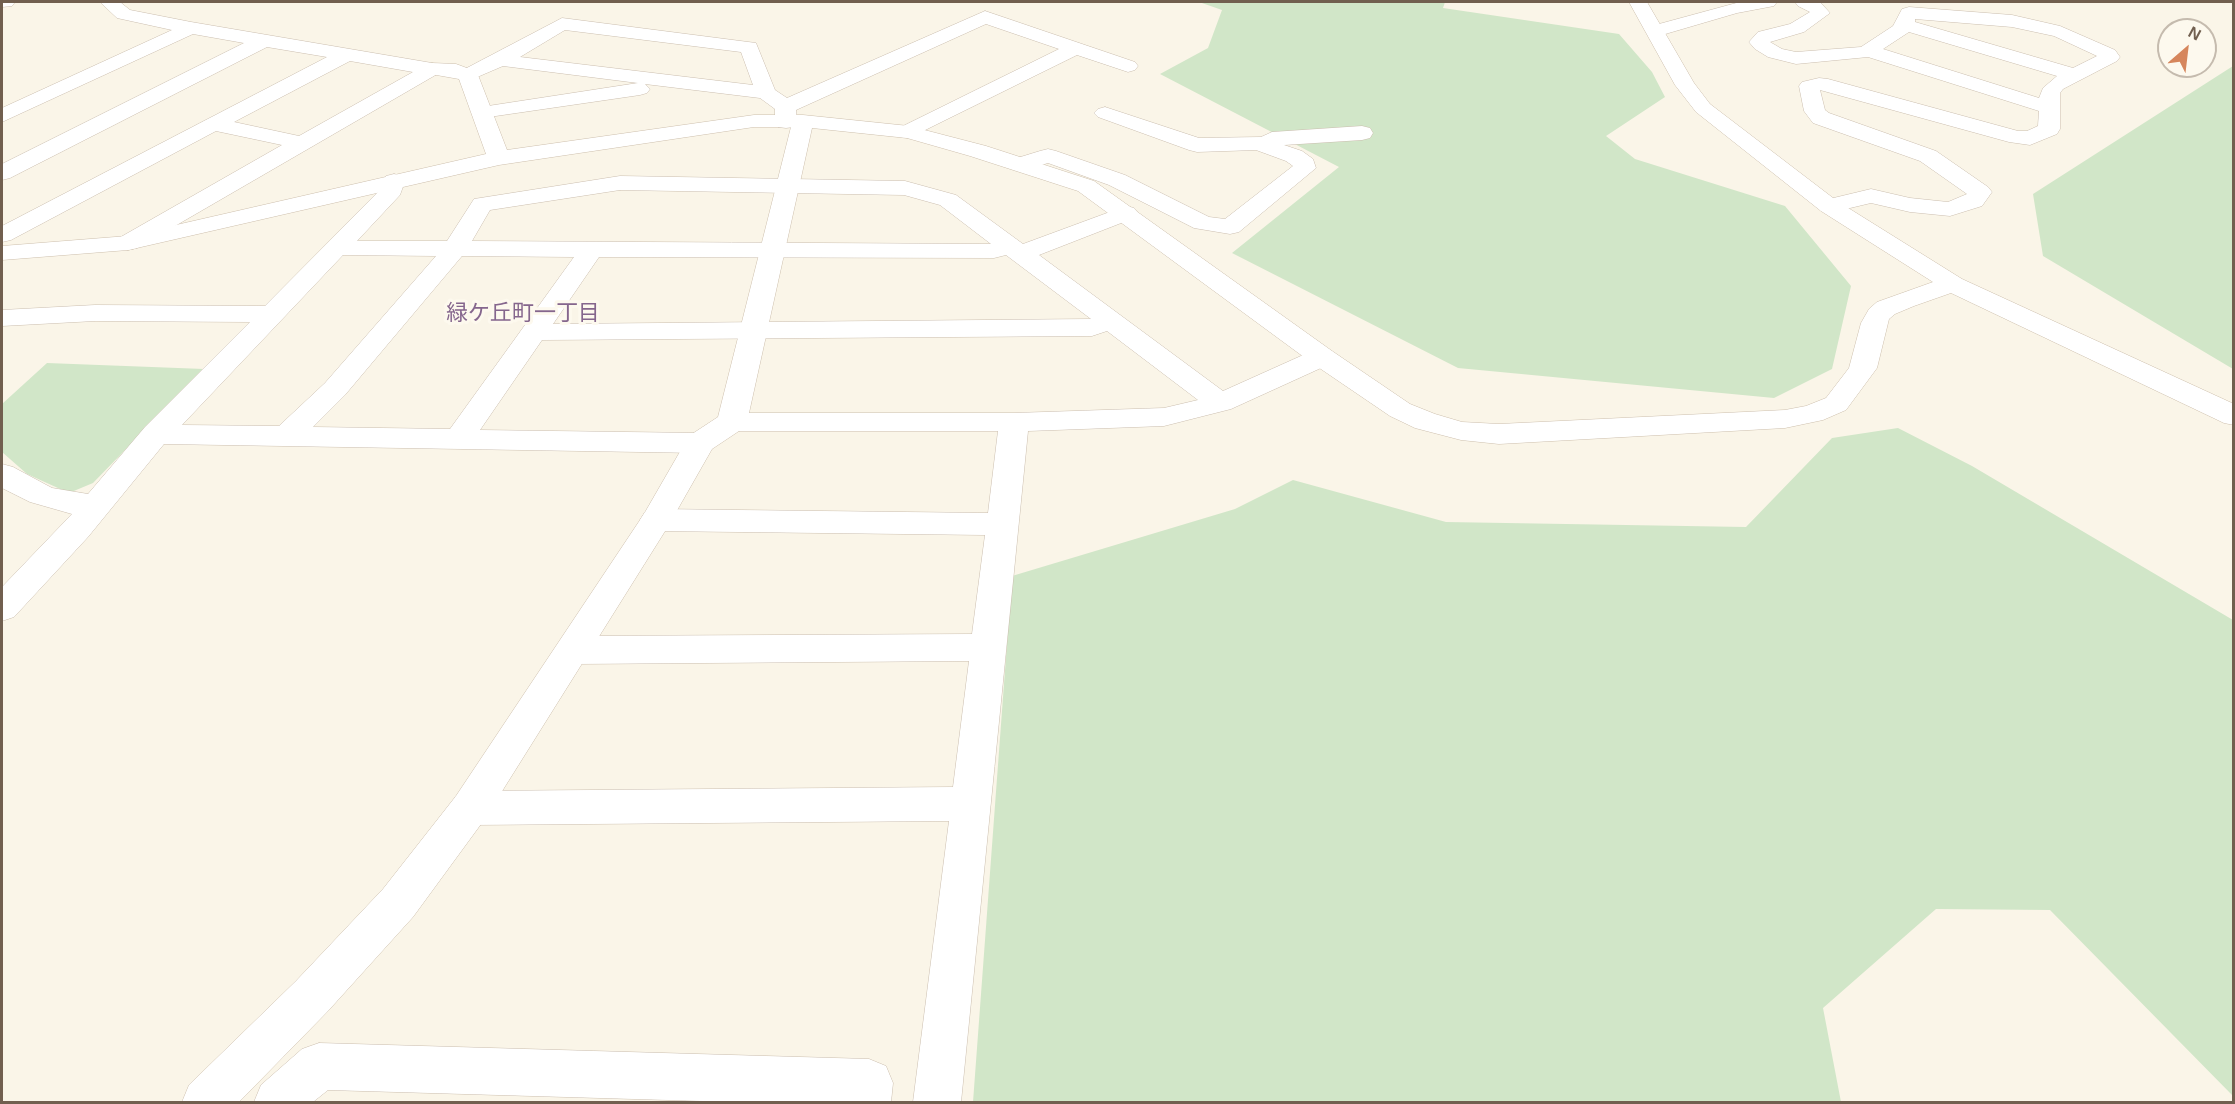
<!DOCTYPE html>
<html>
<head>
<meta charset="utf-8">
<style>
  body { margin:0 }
  #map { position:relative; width:2235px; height:1104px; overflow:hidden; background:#faf5e8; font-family:Arial,sans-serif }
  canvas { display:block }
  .frame { position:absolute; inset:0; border:3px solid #715f4f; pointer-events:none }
  .north { position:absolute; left:2157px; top:18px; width:60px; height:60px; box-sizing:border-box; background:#fdf9ee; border:2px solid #c5bbae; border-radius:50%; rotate:28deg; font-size:16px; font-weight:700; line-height:24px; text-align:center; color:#715f4f }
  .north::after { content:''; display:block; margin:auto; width:21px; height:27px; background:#d6865c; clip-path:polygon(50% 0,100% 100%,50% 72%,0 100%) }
</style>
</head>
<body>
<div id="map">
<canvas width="2235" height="1104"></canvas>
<div class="frame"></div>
<div class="north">N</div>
</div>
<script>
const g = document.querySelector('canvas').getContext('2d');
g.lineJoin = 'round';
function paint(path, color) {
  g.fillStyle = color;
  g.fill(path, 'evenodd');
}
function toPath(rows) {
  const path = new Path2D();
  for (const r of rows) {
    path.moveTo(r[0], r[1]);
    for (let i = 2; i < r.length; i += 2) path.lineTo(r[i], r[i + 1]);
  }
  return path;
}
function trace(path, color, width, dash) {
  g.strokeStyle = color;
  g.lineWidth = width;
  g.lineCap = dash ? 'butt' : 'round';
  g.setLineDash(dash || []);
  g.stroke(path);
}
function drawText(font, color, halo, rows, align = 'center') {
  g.font = font + ' Arial,"Noto Sans JP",sans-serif';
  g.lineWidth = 6;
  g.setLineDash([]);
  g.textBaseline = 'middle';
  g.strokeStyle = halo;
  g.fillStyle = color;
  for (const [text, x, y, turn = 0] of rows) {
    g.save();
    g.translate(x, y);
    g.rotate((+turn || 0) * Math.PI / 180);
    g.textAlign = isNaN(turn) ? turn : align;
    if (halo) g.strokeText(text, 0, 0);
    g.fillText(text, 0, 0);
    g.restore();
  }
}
const green = toPath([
  [1199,2,1445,2,1443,8,1619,34,1652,72,1665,97,1606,136,1635,159,1785,206,1851,286,1832,369,1774,398,1458,368,1232,253,1339,167,1160,74,1208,48,1222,10],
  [2233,66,2233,369,2043,256,2033,194],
  [47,363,204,369,93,483,69,493,27,474,2,452,2,404],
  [1898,428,1972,466,2233,620,2233,1096,2050,910,1936,909,1823,1008,1841,1102,973,1102,1012,576,1235,509,1293,480,1446,522,1746,527,1832,438]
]);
const street = toPath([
  [2,2,15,2,12,6,2,7,2,2],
  [100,2,120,2,130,10,191,22,432,63,439,65,442,69,439,73,137,248,128,250,119,248,116,243,119,238,282,145,216,131,11,240,2,242,2,226,327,57,267,47,10,178,2,180,2,164,244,43,193,34,2,122,2,108,172,30,117,18,100,2],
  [350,61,413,72,299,136,234,122,350,61],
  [1740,2,1777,2,1774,6,1737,13,1655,37,1648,35,1646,31,1648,27,1740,2],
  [1795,2,1820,2,1830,13,1804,32,1770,42,1782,49,1796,52,1861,47,1893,26,1902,9,1909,7,2012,15,2060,26,2115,50,2120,57,2117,61,2063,89,2060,93,2060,129,2057,134,2030,145,2009,142,1820,90,1825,110,1829,113,1936,151,1988,187,1992,192,1982,206,1950,216,1910,212,1871,203,1829,213,1821,211,1817,206,1821,201,1871,189,1910,198,1948,202,1967,194,1920,161,1813,123,1804,111,1799,86,1802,82,1819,78,1828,79,2018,131,2027,131,2038,126,2039,111,1868,57,1796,64,1768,57,1755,49,1749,42,1758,32,1790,24,1810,12,1798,6,1795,2],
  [1915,19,2012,27,2054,36,2097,56,2073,68,1915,22,1915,19],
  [1909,32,2057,76,2043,88,2039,98,1883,49,1909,32],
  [985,11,1135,62,1138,66,1135,70,1128,72,1077,55,909,138,901,137,898,132,901,127,1059,49,986,24,796,110,797,122,794,127,786,128,778,127,775,122,775,109,760,98,645,84,650,89,647,93,640,95,482,118,475,116,471,112,475,108,638,83,503,66,468,81,461,79,458,75,461,71,562,18,756,43,775,90,787,98,985,11],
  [565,30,741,52,753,85,520,57,565,30],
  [1105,107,1199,138,1261,137,1272,132,1362,126,1370,128,1373,133,1370,138,1362,140,1284,145,1302,151,1313,159,1316,168,1239,232,1230,234,1194,228,1109,185,1048,163,1022,171,1014,169,1011,164,1014,159,1040,151,1048,149,1056,151,1125,175,1209,217,1225,219,1293,166,1286,161,1256,150,1197,152,1189,150,1098,117,1094,113,1098,109,1105,107],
  [394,174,402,176,405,181,400,195,357,241,447,241,474,199,620,176,905,181,956,195,1023,244,1126,206,1134,208,1138,213,1134,218,1039,255,1223,391,1312,351,1322,349,1332,351,1336,357,1332,363,1231,409,1164,426,1028,431,961,1102,913,1102,949,821,470,825,456,820,450,808,456,796,470,791,953,787,969,661,574,664,561,660,556,650,561,640,574,636,972,634,985,535,656,531,645,528,640,520,645,512,656,509,988,513,998,431,732,431,722,429,717,422,722,415,732,413,1014,413,1164,408,1198,400,1107,331,1092,336,542,340,480,430,700,433,711,436,715,443,711,450,700,453,164,444,88,537,14,617,2,621,2,587,72,514,30,502,2,488,2,464,13,467,52,488,88,494,145,427,250,322,95,321,2,326,2,310,95,305,265,306,378,192,386,176,394,174],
  [620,190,904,195,940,205,991,244,472,241,490,210,620,190],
  [343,255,436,256,325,383,279,426,182,425,343,255],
  [1006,255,1091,319,553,324,599,257,994,258,1006,255],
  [462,256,574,257,450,429,313,427,345,395,462,256],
  [319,1043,869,1059,886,1066,893,1083,891,1102,736,1102,328,1090,313,1102,254,1102,261,1085,302,1049,319,1043]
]);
const secondary = toPath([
  [1629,2,1647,2,1694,83,1710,104,1837,201,1962,279,2234,404,2234,425,2224,423,1951,293,1914,306,1895,314,1889,319,1877,368,1846,410,1823,420,1785,428,1499,444,1461,440,1415,428,1390,416,1312,363,1078,191,970,156,907,138,812,128,747,422,742,429,712,449,667,528,484,820,413,917,328,1011,239,1102,182,1102,189,1085,296,981,383,889,456,796,644,514,689,436,718,417,791,127,754,127,499,165,128,250,2,260,2,246,128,236,486,154,459,79,425,73,422,69,425,65,432,63,456,64,475,71,478,75,507,150,754,115,803,115,909,126,986,146,1094,181,1332,351,1410,404,1435,414,1462,422,1499,424,1785,410,1806,406,1826,398,1849,368,1861,323,1869,309,1877,302,1933,282,1821,211,1696,112,1675,85,1629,2]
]);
const neighbourhoodNames = [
  ["緑ケ丘町一丁目",523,314]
];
paint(green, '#d1e6c8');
trace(street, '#cbbeaf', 1);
trace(secondary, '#cdbfad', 1);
paint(street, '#fff');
paint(secondary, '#fff');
drawText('22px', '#85668d', '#fdf9ee', neighbourhoodNames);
</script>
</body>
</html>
